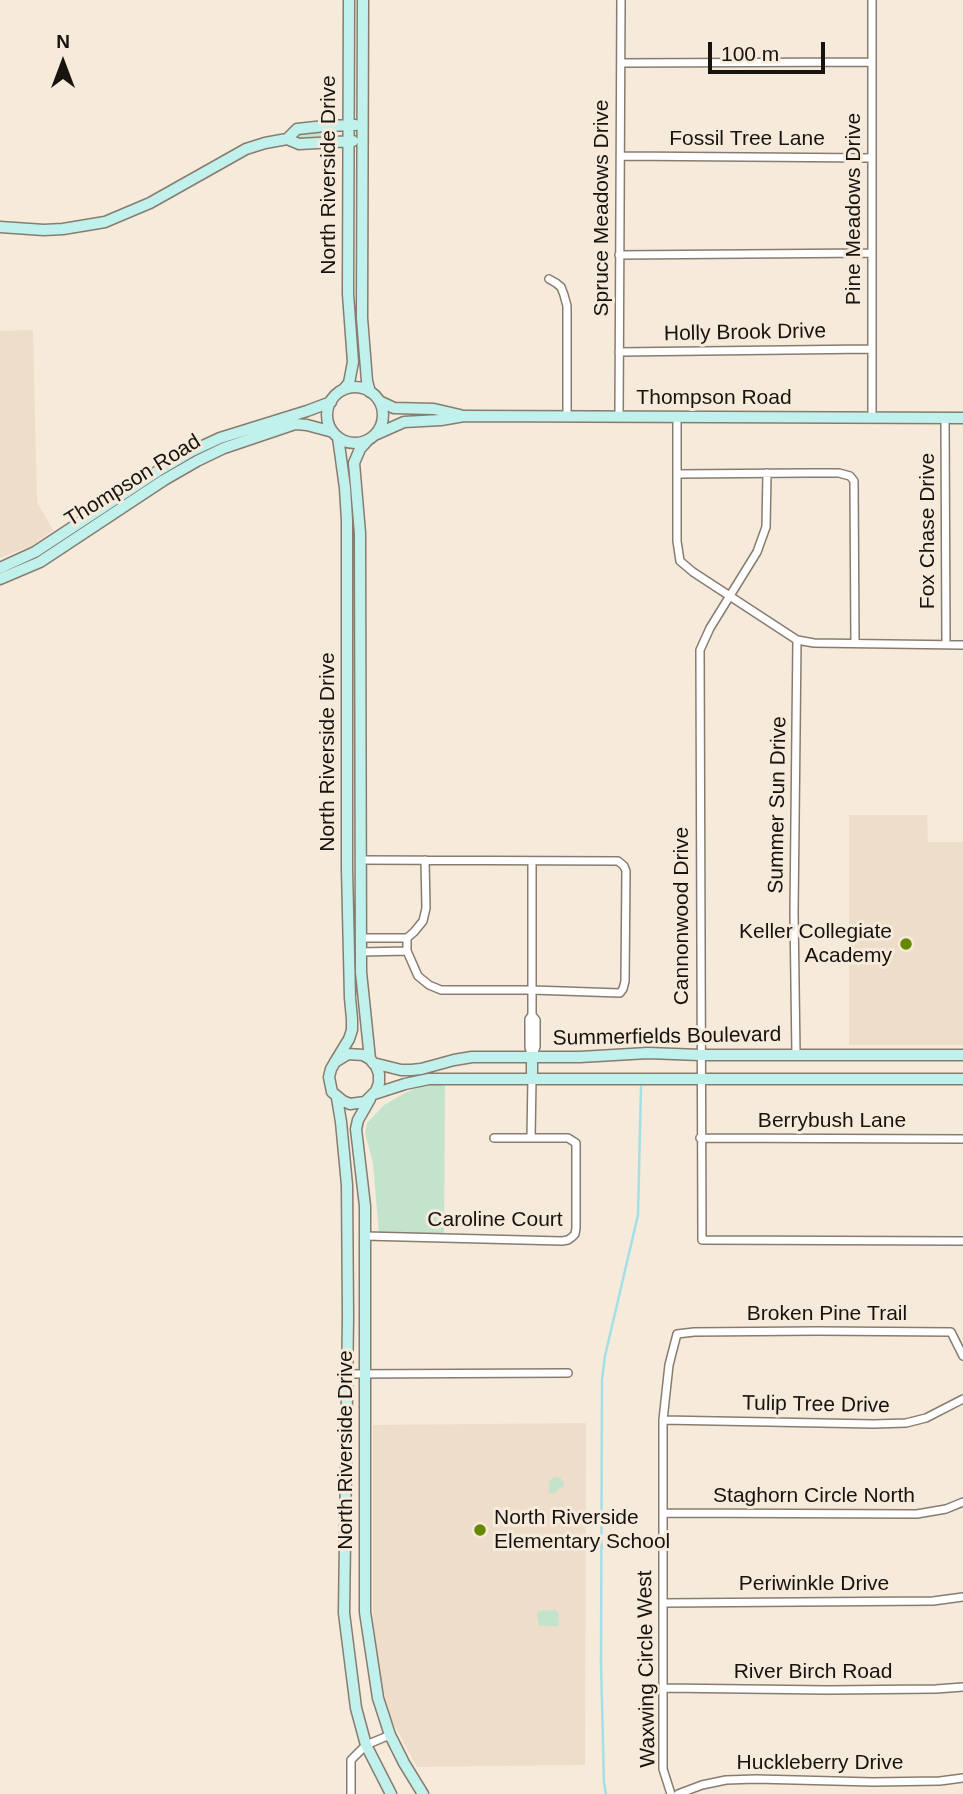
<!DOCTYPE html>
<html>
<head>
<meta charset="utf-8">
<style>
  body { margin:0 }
  #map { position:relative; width:963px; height:1794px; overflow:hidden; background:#f6eadb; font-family:Arial,sans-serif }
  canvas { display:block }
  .north { position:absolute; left:28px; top:28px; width:70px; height:70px; -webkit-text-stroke:5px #f6eadb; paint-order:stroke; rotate:0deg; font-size:19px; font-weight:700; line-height:28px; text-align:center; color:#17130e }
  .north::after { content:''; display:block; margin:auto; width:24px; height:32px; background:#17130e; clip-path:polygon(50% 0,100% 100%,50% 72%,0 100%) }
  .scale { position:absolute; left:708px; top:42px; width:117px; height:32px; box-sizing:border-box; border:4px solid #17130e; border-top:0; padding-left:9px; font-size:21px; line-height:24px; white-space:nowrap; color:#17130e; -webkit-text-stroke:5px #f6eadb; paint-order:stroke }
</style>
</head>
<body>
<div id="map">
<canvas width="963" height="1794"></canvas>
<div class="north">N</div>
<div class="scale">100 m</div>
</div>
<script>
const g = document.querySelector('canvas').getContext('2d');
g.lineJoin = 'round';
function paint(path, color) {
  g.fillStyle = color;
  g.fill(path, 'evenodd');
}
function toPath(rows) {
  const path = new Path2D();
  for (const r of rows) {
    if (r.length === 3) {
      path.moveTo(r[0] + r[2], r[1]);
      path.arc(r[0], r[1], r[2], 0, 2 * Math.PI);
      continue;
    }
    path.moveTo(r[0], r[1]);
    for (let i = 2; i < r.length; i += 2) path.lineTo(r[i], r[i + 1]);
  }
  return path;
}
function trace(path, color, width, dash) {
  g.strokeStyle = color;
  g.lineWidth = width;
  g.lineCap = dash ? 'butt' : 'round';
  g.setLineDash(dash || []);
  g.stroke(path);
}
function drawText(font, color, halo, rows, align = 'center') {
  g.font = font + ' Arial,sans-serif';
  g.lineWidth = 6;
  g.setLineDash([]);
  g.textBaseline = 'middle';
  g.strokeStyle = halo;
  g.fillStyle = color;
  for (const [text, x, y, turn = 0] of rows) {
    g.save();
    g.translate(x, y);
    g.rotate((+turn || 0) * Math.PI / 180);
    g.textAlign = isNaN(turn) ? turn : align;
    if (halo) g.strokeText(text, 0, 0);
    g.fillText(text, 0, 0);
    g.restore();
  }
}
const built = toPath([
  [33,330,37,502,53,530,33,545,0,558,0,331],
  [927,815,928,842,963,842,963,1045,849,1045,849,815],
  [586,1423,585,1765,417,1767,390,1717,379,1673,373,1635,373,1425]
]);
const green = toPath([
  [322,131,329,132,331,135,304,139,298,137,298,134,302,132],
  [424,1085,445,1085,444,1235,379,1234,373,1163,365,1133,367,1123,384,1105,407,1092],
  [555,1477,561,1478,561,1480,564,1482,564,1486,559,1488,556,1493,549,1493,549,1482],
  [556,1610,559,1614,558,1626,539,1626,537,1614,539,1611]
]);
const stream = toPath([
  [606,1794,604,1783,601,1663,602,1380,605,1356,638,1215,641,1087]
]);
const street = toPath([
  [872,0,872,418],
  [621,63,872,62],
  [621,156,872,158],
  [619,255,872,253],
  [549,279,556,283,561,287,564,295,567,306,567,416],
  [619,352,871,349],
  [619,417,621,0],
  [677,417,677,541,680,561,693,572,797,640,814,643,963,645],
  [945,418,946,644],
  [767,473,766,527,757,552,710,628,700,650,702,1240,963,1241],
  [678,474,806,473,839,473,850,476,854,481,855,643],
  [360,860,618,861,624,866,626,871,625,981,623,989,620,993,532,990,532,1015,529,1019,529,1047,532,1057],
  [361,938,407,938,414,932,423,921,426,908,425,860],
  [407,938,407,951,418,976,429,985,441,990,532,990,532,861],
  [361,952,407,951],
  [796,1055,794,912,797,640],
  [532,1057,536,1047,536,1020,532,1015],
  [531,1138,532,1078],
  [700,1138,963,1139],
  [365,1236,562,1241,568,1240,572,1237,575,1234,576,1228,576,1143,568,1138,494,1138],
  [346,1374,568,1373],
  [663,1420,874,1424,906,1423,926,1418,963,1399],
  [664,1513,917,1514,946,1509,963,1502],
  [664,1603,933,1601,963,1597],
  [663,1688,828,1690,936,1689,963,1687],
  [351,1794,351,1760,366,1745,390,1735],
  [671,1794,663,1769,663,1420,669,1365,677,1334,694,1332,817,1331,951,1332,963,1356],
  [678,1794,702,1785,726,1780,756,1779,873,1782,940,1781,963,1778]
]);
const secondary = toPath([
  [363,0,362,318,367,381,370,392],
  [287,139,297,129,325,126,355,125],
  [0,227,44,230,63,229,105,222,150,203,246,149,265,143,287,139,299,144,353,141],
  [355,415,28],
  [343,390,349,383,353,362,348,294,349,0],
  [379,401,394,408,434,409,460,415],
  [377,434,404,422,441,420,464,416,963,418],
  [368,440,360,449,354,463,360,533,361,972,370,1059],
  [0,568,35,552,158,471,192,451,220,438,307,411,331,402],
  [0,579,40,562,164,480,197,461,224,448,295,424,307,425,333,432],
  [532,1057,532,1078],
  [335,1062,348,1054,363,1055,370,1059,376,1066,379,1074,379,1083,376,1091,365,1102,350,1104,343,1101,332,1092,329,1077,331,1069,335,1062,349,1039,352,1030,352,1019,350,998,347,869,347,520,345,488,338,437],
  [373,1063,401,1070,411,1070,421,1069,454,1060,472,1057,580,1057,648,1053,700,1055,963,1055],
  [374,1094,405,1084,429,1079,963,1079],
  [337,1098,341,1122,347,1185,348,1317,344,1613,356,1708,366,1745,391,1794],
  [370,1099,358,1120,356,1129,365,1206,365,1612,378,1698,390,1735,404,1763,423,1794]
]);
const markers = [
  [906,944,7,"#678701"],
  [480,1530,7,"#678701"]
];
const streetNames = [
  ["Fossil Tree Lane",747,139],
  ["North Riverside Drive",329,175,-90],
  ["Spruce Meadows Drive",602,208,-90],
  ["Pine Meadows Drive",854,209,-90],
  ["Holly Brook Drive",745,333,-1],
  ["Thompson Road",714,398],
  ["Thompson Road",133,481,-32],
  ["Fox Chase Drive",928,531,-90],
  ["North Riverside Drive",328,752,-90],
  ["Summer Sun Drive",778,805,-89],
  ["Cannonwood Drive",682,916,-90],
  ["Summerfields Boulevard",667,1037,-1],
  ["Berrybush Lane",832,1121],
  ["Caroline Court",495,1220],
  ["Broken Pine Trail",827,1314],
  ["Tulip Tree Drive",816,1405,1],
  ["North Riverside Drive",346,1450,-90],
  ["Staghorn Circle North",814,1496],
  ["Periwinkle Drive",814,1584],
  ["Waxwing Circle West",647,1669,-91],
  ["River Birch Road",813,1672],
  ["Huckleberry Drive",820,1763]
];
const poiNames = [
  ["Keller Collegiate",892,932],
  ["Academy",892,956],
  ["North Riverside",494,1518,"left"],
  ["Elementary School",494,1542,"left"]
];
paint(built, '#eeddc8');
paint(green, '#c3e3cc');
trace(stream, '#a5dfe6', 2.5);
trace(street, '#877c6f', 10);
trace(secondary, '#877c6f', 13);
trace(street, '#fff', 7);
trace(secondary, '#c1f1ec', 10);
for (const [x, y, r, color] of markers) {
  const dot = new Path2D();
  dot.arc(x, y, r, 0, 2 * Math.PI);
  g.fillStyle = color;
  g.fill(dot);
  trace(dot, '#f6eadb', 2.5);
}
drawText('21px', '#17130e', '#f6eadb', streetNames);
drawText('21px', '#17130e', '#f6eadb', poiNames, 'right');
</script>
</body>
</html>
